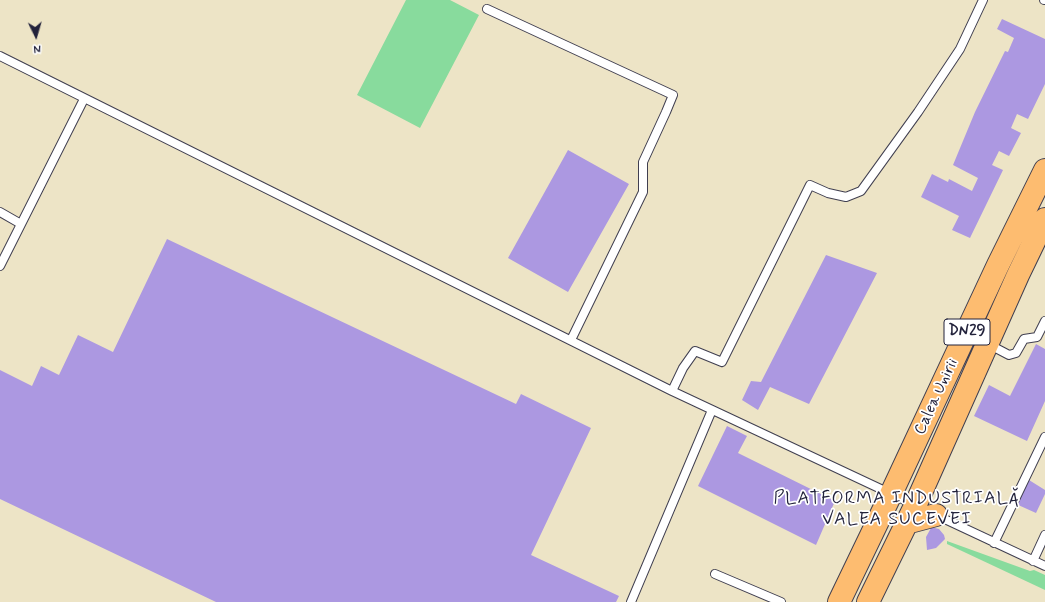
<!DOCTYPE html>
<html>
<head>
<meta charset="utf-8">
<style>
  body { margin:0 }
  #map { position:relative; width:1045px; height:602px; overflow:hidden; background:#ede4c6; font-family:Mynerve,sans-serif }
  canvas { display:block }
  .north { position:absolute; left:16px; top:16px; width:40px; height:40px; -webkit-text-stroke:3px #fff; paint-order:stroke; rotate:175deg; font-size:11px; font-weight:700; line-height:16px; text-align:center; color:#22223b }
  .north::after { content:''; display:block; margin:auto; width:14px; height:18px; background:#22223b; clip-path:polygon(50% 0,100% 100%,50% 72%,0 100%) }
</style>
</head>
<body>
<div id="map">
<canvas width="1045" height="602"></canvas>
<div class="north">N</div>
</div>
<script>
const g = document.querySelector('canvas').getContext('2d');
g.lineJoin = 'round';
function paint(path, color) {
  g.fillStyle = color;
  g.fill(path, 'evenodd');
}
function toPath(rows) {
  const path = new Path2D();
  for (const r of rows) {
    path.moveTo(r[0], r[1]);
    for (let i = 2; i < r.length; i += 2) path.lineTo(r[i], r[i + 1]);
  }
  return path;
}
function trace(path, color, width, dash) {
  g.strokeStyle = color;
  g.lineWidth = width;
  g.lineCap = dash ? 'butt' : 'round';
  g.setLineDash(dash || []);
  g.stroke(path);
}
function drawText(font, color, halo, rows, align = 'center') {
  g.font = font + ' Mynerve,sans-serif';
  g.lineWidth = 3.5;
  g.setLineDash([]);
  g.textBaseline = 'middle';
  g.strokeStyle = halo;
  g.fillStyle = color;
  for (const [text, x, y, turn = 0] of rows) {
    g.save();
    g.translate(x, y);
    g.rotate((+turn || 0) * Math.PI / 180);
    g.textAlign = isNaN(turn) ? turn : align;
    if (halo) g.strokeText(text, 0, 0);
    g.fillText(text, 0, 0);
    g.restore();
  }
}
const green = toPath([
  [406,0,450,0,479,15,420,128,357,95],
  [947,541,1030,571,1034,570,1045,575,1045,590,947,544]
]);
const building = toPath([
  [1002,19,1045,39,1045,84,1028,119,1017,114,1011,128,1021,133,1009,156,999,151,992,165,1003,170,970,238,952,230,959,216,921,197,932,174,948,182,949,179,972,191,978,178,953,165,975,112,1005,51,1008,52,1014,38,997,29],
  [568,150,629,184,568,292,508,258],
  [167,239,516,404,521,394,591,428,531,555,619,596,616,602,216,602,0,499,0,370,32,386,41,366,59,375,78,335,113,352],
  [826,255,877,273,809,404,770,387,758,410,742,400,751,381,761,382],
  [1036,344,1045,349,1045,401,1027,441,974,416,989,385,1010,396],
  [727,426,747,436,738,453,835,501,816,545,698,486],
  [1029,480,1045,490,1045,494,1036,513,1016,504],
  [931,528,935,528,939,529,944,535,945,539,936,548,927,550,926,537]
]);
const service = toPath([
  [1044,0,1045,0],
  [487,9,673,95,666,112,643,162,643,192,571,340],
  [0,56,672,391,915,505],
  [0,212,21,224],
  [0,266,84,99],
  [988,344,1009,355,1016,353,1024,339,1037,337,1045,321],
  [672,391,683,368,695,351,722,362,810,185,828,193,846,197,861,191,918,112,960,49,983,0],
  [936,515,1045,566],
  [994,543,1045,437],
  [1033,561,1045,535],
  [715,574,781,602],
  [631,602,712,410]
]);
const primary = toPath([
  [906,523,936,515],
  [839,602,891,494,998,265,1045,170],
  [868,602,915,506,1018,275,1045,219]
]);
const shields = [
  [967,332,46]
];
const shieldNames = [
  ["DN29",967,332]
];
const streetNames = [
  ["Calea Unirii",937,397,-65]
];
const quarterNames = [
  ["PLATFORMA INDUSTRIALĂ",897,499],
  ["VALEA SUCEVEI",897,520]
];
paint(green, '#88db9d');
paint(building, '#ac98e1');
trace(service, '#403f50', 10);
trace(primary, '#403f50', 24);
trace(service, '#fff', 8);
trace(primary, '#fdbc70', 22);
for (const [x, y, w] of shields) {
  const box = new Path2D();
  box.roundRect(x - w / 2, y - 13, w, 26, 3);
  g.fillStyle = '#fff';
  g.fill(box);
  trace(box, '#22223b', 1);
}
drawText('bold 15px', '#22223b', null, shieldNames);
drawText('16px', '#22223b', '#fff', streetNames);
g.letterSpacing = '1px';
drawText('18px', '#22223b', '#fff', quarterNames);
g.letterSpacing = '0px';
</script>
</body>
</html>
